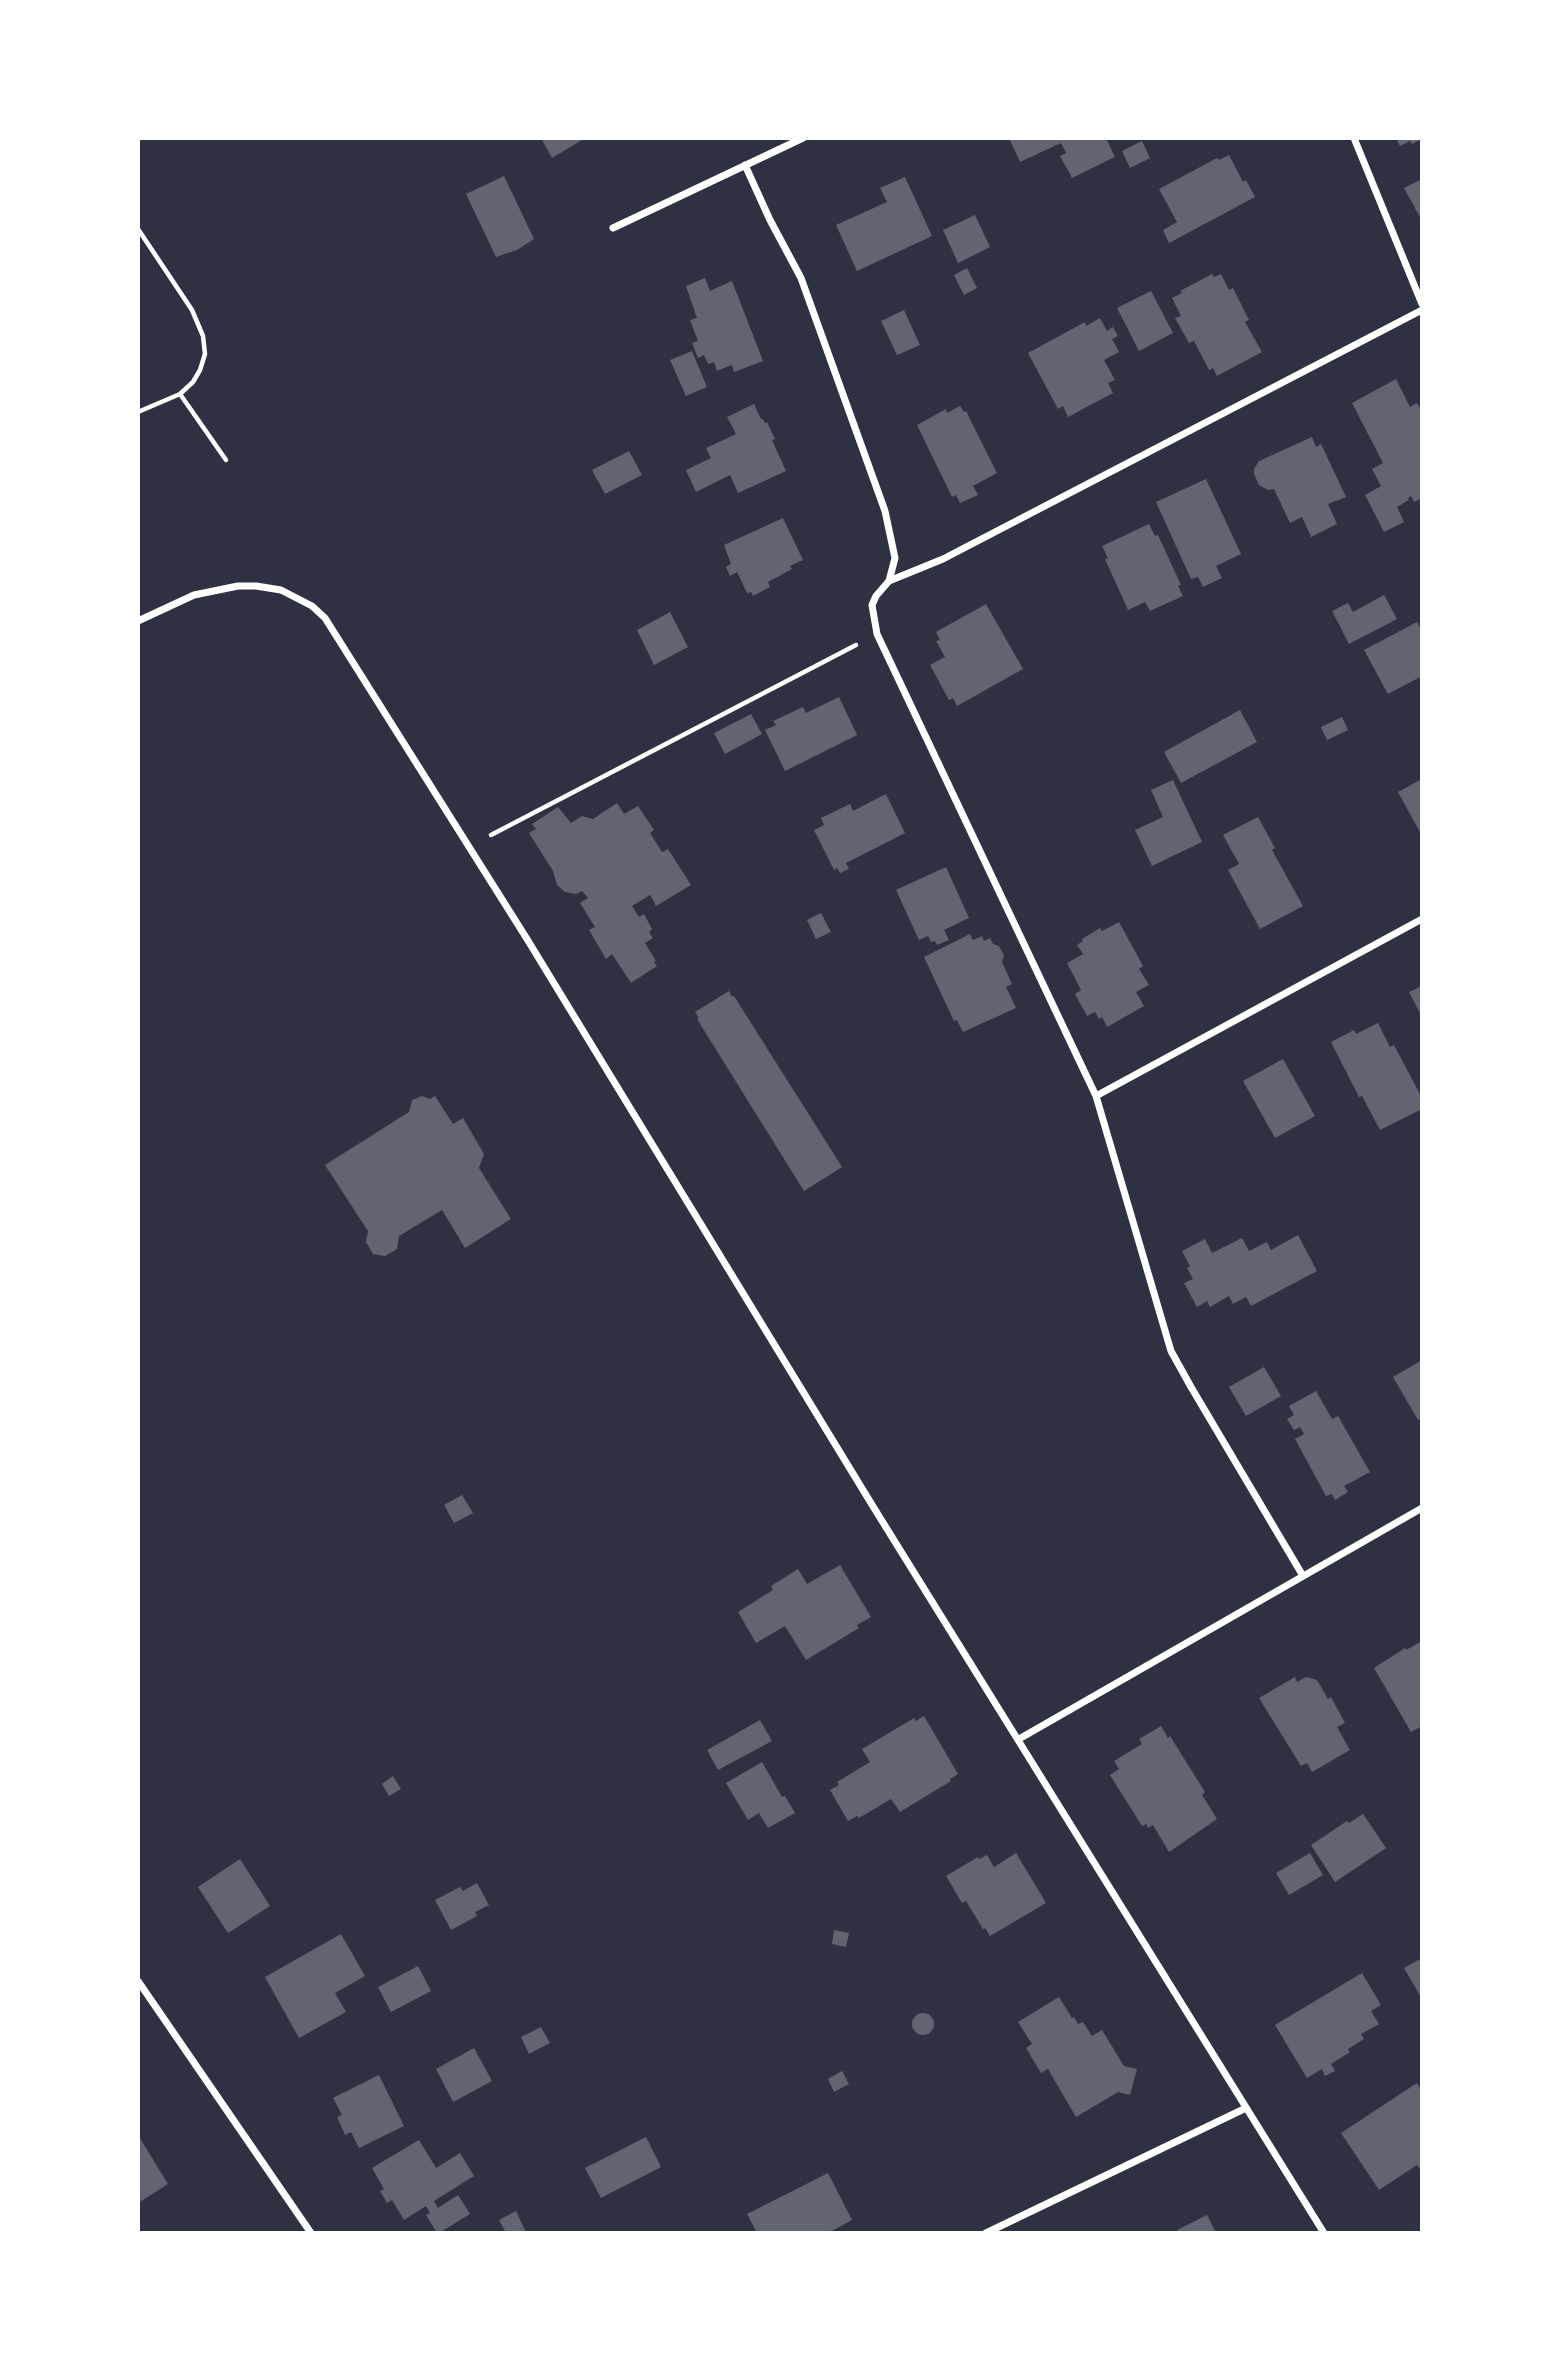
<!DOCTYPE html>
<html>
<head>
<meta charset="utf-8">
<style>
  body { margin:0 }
  #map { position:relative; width:1560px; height:2371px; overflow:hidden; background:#2d3142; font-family:Montserrat,sans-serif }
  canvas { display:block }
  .frame { position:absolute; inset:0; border:140px solid #fff; pointer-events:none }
</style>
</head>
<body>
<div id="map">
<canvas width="1560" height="2371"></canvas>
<div class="frame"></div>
</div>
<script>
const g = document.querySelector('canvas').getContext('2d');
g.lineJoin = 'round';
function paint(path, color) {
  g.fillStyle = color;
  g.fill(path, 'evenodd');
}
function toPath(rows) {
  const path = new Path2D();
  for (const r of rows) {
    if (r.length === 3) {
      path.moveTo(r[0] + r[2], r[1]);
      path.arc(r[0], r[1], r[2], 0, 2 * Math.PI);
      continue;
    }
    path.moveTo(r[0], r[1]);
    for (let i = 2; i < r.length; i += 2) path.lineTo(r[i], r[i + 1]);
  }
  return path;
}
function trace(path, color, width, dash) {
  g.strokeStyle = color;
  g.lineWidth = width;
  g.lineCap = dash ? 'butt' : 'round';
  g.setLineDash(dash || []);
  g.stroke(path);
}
const building = toPath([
  [541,138,581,138,582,140,552,158],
  [1009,138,1106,138,1115,157,1072,178,1060,156,1066,153,1061,143,1020,162],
  [1396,138,1422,138,1422,139,1412,144,1410,141,1400,146],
  [1142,141,1150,158,1130,168,1122,151],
  [1229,155,1243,182,1246,180,1255,197,1169,243,1163,230,1177,222,1159,189,1217,158,1219,160],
  [504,176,534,239,517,250,496,257,466,194],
  [905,177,932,236,857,271,836,225,887,202,880,188],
  [1422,179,1422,221,1404,188],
  [975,215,990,247,958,263,943,230],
  [967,268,977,288,964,295,954,275],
  [1212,274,1214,277,1221,274,1229,290,1233,288,1249,320,1245,322,1262,352,1217,376,1213,368,1209,370,1194,341,1189,343,1175,318,1181,316,1172,298,1182,293,1180,291],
  [705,278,710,291,732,281,763,361,734,372,732,365,717,371,714,362,708,364,704,355,698,358,692,343,698,341,690,320,697,318,686,286],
  [1151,291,1173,333,1139,351,1117,308],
  [904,310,920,345,897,355,881,321],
  [1100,318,1107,331,1113,327,1118,336,1112,339,1119,352,1104,360,1115,380,1108,383,1113,393,1068,417,1063,406,1058,409,1028,353,1085,322,1086,326],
  [692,351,707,387,686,396,670,360],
  [1396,379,1410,407,1417,403,1422,411,1422,498,1414,502,1411,496,1408,498,1409,500,1397,507,1404,522,1384,532,1365,495,1381,486,1372,469,1383,463,1352,403],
  [754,404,761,419,763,419,765,423,767,422,775,439,772,440,786,471,738,493,730,475,696,492,686,470,711,458,706,448,736,434,727,417],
  [960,406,964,412,966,411,997,473,973,486,978,495,960,503,956,495,952,497,917,425,946,409,947,413],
  [1312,437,1316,447,1321,444,1346,497,1328,504,1337,524,1311,537,1302,517,1290,523,1274,489,1268,490,1259,485,1254,474,1254,469,1259,461],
  [629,451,642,475,605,494,592,470],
  [1206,479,1241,554,1216,566,1222,578,1203,587,1198,577,1191,579,1156,502],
  [783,518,803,560,790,566,792,569,768,582,770,587,753,596,751,592,747,593,737,572,730,576,726,567,731,564,724,545],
  [1149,524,1155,536,1158,535,1181,585,1178,586,1183,596,1150,611,1145,602,1128,610,1105,559,1108,558,1102,546],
  [1384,595,1397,619,1349,644,1332,611,1348,603,1353,612],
  [986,604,1023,669,957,706,953,698,949,700,930,665,945,657,936,641,940,640,936,632],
  [670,612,688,647,654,665,637,630],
  [1417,622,1422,632,1422,676,1388,694,1364,650],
  [839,697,857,735,785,771,765,730,776,725,773,721,803,707,806,713],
  [1240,710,1257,742,1181,783,1164,752],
  [751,714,762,734,725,754,714,733],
  [1342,717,1348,730,1327,740,1321,727],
  [1422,779,1422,836,1398,792],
  [1173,780,1202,842,1152,866,1135,830,1163,817,1151,790],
  [886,794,905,833,846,863,849,869,840,873,837,868,834,870,814,830,824,825,821,818,850,804,853,811],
  [617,803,624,814,638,806,654,830,650,833,662,852,668,849,691,885,656,906,650,895,632,906,639,917,644,914,652,929,649,932,653,938,645,943,656,961,654,962,657,966,631,983,612,954,606,959,589,930,595,927,580,903,588,898,582,891,576,894,565,892,557,885,553,871,529,833,536,829,532,824,558,807,571,823,582,816,593,819],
  [1258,817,1275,848,1272,850,1303,906,1260,929,1228,870,1239,864,1223,835],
  [946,867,969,918,944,930,949,940,937,945,935,941,931,942,928,936,919,940,896,890],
  [821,913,831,932,816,939,807,920],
  [1119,922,1143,966,1139,969,1149,985,1136,992,1144,1006,1107,1027,1102,1017,1099,1019,1095,1012,1087,1016,1075,994,1081,990,1067,963,1083,954,1077,945,1083,941,1082,939,1100,928,1102,931],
  [970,934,973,940,982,936,984,941,990,938,993,944,999,946,1004,955,1002,962,1012,984,1006,987,1016,1008,963,1032,957,1020,954,1021,924,957],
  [1422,986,1422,1017,1409,992],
  [729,991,732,997,734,996,842,1167,804,1191,697,1019,699,1018,695,1012],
  [1378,1023,1390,1047,1394,1045,1422,1098,1422,1109,1380,1130,1362,1096,1359,1097,1331,1042,1354,1030,1356,1034],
  [1283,1059,1315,1116,1275,1138,1243,1081],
  [422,1096,430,1099,435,1096,453,1124,463,1118,484,1154,479,1168,511,1219,465,1248,442,1210,399,1236,397,1249,385,1256,373,1254,366,1242,368,1231,325,1165,409,1112,412,1100],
  [1298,1235,1317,1271,1251,1306,1246,1297,1233,1304,1229,1296,1210,1307,1207,1301,1197,1307,1184,1283,1193,1279,1187,1268,1190,1266,1182,1251,1205,1239,1212,1253,1242,1238,1249,1251,1267,1242,1271,1250],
  [1422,1360,1422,1418,1418,1420,1393,1377],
  [1264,1367,1281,1396,1246,1416,1229,1387],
  [1316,1391,1332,1419,1338,1416,1370,1472,1344,1486,1348,1492,1335,1500,1332,1494,1326,1496,1295,1439,1304,1434,1300,1427,1294,1430,1287,1419,1294,1415,1289,1406],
  [462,1495,473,1513,454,1523,444,1505],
  [840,1565,871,1617,857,1625,859,1628,806,1660,785,1626,756,1643,738,1612,773,1590,771,1586,798,1569,807,1584],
  [1422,1641,1422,1726,1411,1732,1374,1668,1405,1648,1406,1650],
  [1295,1677,1297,1682,1306,1677,1317,1680,1328,1699,1331,1697,1345,1723,1337,1727,1350,1750,1312,1772,1307,1763,1301,1766,1259,1698],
  [924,1716,958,1774,950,1779,951,1781,900,1812,891,1799,859,1818,857,1816,848,1821,830,1790,839,1785,837,1782,870,1762,862,1749,914,1718,916,1721],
  [760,1720,772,1741,718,1770,707,1750],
  [1161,1726,1168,1738,1170,1736,1205,1792,1202,1795,1217,1819,1169,1852,1153,1825,1148,1828,1146,1824,1142,1826,1110,1775,1119,1769,1114,1761,1142,1744,1139,1739],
  [762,1762,782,1797,785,1796,795,1813,768,1828,759,1813,748,1820,726,1783],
  [393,1776,401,1789,389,1796,382,1784],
  [1363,1814,1386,1848,1335,1882,1311,1845,1347,1821,1349,1823],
  [1016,1853,1046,1903,990,1936,985,1928,983,1929,966,1901,962,1903,946,1876,978,1857,979,1859,987,1855,994,1867],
  [1310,1853,1323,1875,1289,1895,1276,1873],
  [240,1859,270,1906,228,1933,198,1887],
  [477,1883,489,1905,475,1912,477,1916,451,1930,435,1900,460,1887,463,1891],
  [834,1930,849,1933,846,1947,832,1944],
  [341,1934,365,1976,335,1993,346,2012,299,2038,265,1977],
  [1422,1958,1422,1999,1404,1968],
  [418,1966,431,1991,391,2012,378,1987],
  [1362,1973,1381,2005,1371,2011,1379,2024,1361,2034,1364,2039,1348,2049,1350,2052,1331,2064,1335,2071,1325,2076,1322,2069,1307,2078,1275,2025],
  [1059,1997,1072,2018,1074,2017,1078,2024,1083,2022,1092,2036,1102,2030,1124,2066,1137,2069,1130,2095,1118,2092,1076,2117,1048,2069,1041,2073,1026,2048,1032,2044,1018,2022],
  [923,2024,11],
  [541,2027,550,2043,529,2054,521,2037],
  [474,2048,492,2081,453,2102,436,2069],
  [842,2071,849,2084,834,2092,828,2079],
  [379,2075,404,2126,359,2148,351,2132,345,2135,337,2117,342,2115,333,2098],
  [1417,2083,1422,2091,1422,2172,1417,2165,1379,2190,1341,2133],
  [138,2135,168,2184,138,2203],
  [646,2137,661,2167,601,2198,585,2168],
  [419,2140,436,2168,460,2153,474,2176,434,2201,438,2208,458,2195,470,2214,439,2233,437,2233,426,2215,430,2213,426,2206,404,2220,392,2200,387,2203,380,2191,384,2189,372,2168],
  [828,2173,852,2220,828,2233,757,2233,747,2214],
  [516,2211,526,2232,506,2233,499,2220],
  [1207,2215,1216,2233,1178,2233,1177,2230]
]);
const path = toPath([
  [138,229,192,310,203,336,205,354,200,370,193,382,180,394,138,412],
  [180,394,226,460],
  [491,835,856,645]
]);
const minor = toPath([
  [1354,138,1422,304],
  [745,165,770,220,801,278,885,511,895,558,889,581,876,596,872,605,877,634,1096,1096,1171,1351,1191,1387,1303,1576],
  [613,228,803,138],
  [889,581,943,559,1422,310],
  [138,621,194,595,238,586,256,586,281,590,312,606,325,618,527,939,874,1508,1324,2233],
  [1096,1096,1422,919],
  [1019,1739,1422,1508],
  [138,1981,311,2233],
  [986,2233,1246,2108]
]);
paint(building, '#626471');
trace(path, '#fff', 4.5);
trace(minor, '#fff', 7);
</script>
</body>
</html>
